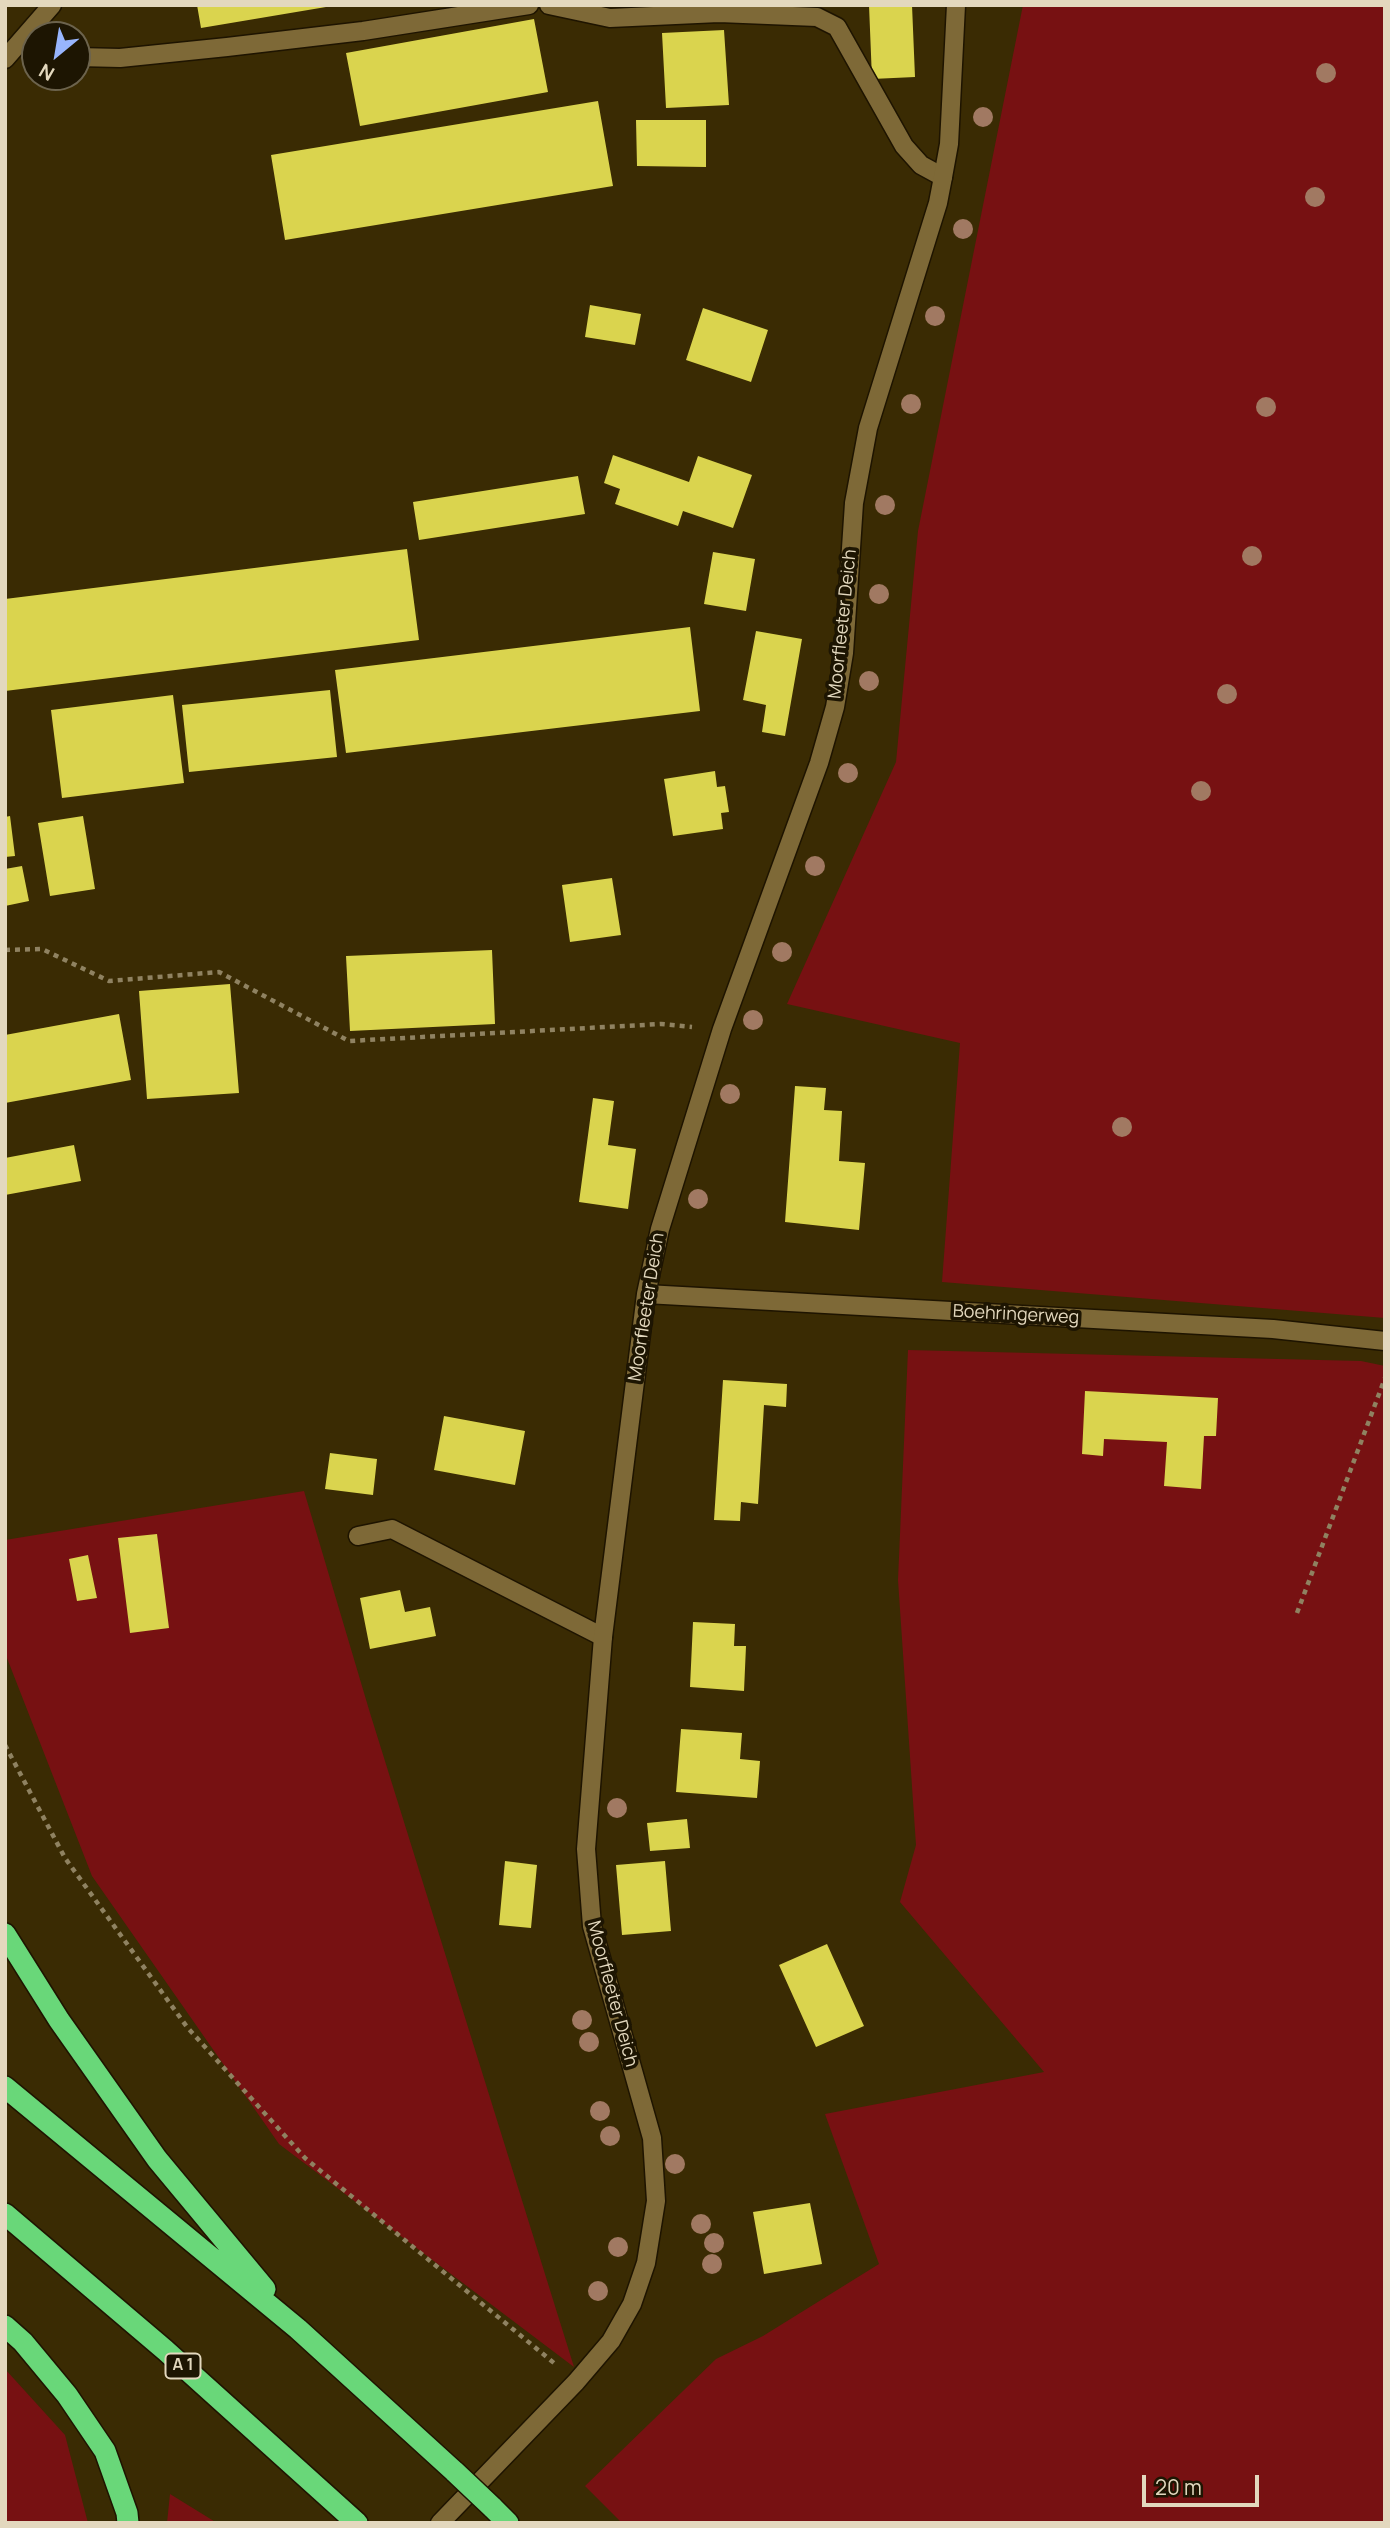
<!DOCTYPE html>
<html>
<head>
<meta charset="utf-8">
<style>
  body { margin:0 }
  #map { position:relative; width:1390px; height:2528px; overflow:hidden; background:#3a2b03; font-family:Manrope,sans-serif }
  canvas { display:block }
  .frame { position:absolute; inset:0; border:7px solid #e3d8be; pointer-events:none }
  .north { position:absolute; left:21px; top:21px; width:70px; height:70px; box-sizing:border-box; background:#1d1502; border:2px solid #6c634d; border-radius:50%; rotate:210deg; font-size:19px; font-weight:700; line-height:28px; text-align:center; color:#e3d8be }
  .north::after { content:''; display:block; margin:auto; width:24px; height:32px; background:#98b5fd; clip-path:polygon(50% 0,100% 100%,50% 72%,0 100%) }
  .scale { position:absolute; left:1142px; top:2475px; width:117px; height:32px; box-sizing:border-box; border:4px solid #e3d8be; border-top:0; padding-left:9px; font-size:21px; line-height:24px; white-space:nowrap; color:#e3d8be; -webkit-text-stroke:5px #1d1502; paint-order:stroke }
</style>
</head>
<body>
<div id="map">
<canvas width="1390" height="2528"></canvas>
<div class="frame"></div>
<div class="north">N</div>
<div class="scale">20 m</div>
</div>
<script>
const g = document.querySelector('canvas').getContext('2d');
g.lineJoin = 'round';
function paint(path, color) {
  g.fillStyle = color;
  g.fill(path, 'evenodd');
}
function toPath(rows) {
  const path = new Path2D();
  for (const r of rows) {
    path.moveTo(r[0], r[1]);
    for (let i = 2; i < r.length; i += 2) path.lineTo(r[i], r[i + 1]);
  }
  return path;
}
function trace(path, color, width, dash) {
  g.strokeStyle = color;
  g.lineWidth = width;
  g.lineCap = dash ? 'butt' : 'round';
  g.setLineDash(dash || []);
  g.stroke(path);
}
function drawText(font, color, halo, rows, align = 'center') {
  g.font = font + ' Manrope,sans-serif';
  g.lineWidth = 7;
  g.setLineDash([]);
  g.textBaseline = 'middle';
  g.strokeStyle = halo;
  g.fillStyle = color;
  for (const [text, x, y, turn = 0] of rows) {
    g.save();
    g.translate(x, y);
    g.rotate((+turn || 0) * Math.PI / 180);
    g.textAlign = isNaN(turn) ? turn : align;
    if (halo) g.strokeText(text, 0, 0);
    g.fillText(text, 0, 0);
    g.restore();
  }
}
const green = toPath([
  [1023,5,1385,5,1385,1318,942,1282,960,1043,787,1004,896,762,918,531],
  [908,1350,1361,1361,1385,1366,1385,2523,622,2523,585,2486,716,2359,763,2336,879,2264,825,2114,1044,2072,900,1902,916,1845,898,1580],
  [304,1491,370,1713,574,2367,279,2144,92,1876,5,1653,5,1540],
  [5,2369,65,2435,88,2523,5,2523],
  [170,2494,217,2523,167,2523]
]);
const building = toPath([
  [197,5,326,5,326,7,201,28],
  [869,5,912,5,915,77,872,79],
  [534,19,548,92,360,126,346,53],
  [724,30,729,105,666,108,662,33],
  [598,101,613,186,285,240,271,155],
  [636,120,706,120,706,167,637,166],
  [590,305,641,314,635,345,585,337],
  [703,308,768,330,751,382,686,360],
  [613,455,689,482,698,456,752,475,733,528,683,511,678,526,615,504,620,489,604,483],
  [578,476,585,514,419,540,413,502],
  [407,549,419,640,5,691,5,599],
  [713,552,755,559,746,611,704,604],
  [690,627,700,711,346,753,335,670],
  [756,631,802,639,785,736,762,732,766,705,743,700],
  [330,690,337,757,189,772,182,705],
  [173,695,184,783,62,798,51,710],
  [715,771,717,787,725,786,729,812,721,813,723,829,673,836,664,779],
  [10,816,15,856,5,857,5,817],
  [83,816,95,889,50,896,38,823],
  [22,866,29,901,5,906,5,869],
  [612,878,621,935,570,942,562,885],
  [492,950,495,1024,350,1031,346,956],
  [230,984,239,1093,147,1099,139,991],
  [119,1014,131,1080,5,1103,5,1035],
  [795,1086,826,1088,824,1110,842,1111,839,1161,865,1163,859,1230,785,1222],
  [593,1098,614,1101,608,1145,636,1149,628,1209,579,1202],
  [74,1145,81,1181,5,1195,5,1158],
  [723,1380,787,1384,786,1407,764,1405,758,1504,741,1502,740,1521,714,1520],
  [1085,1391,1218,1398,1216,1436,1204,1436,1201,1489,1164,1486,1167,1442,1104,1439,1103,1456,1082,1454],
  [444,1416,525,1431,515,1485,434,1470],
  [330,1453,377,1459,373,1495,325,1489],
  [157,1534,169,1628,130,1633,118,1538],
  [88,1555,97,1598,77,1601,69,1559],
  [400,1590,405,1612,430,1607,436,1636,370,1649,360,1598],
  [693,1622,735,1624,734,1646,746,1646,744,1691,690,1687],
  [681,1729,742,1733,740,1759,760,1761,757,1798,676,1792],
  [687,1819,690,1848,650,1851,647,1823],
  [505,1861,537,1865,531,1928,499,1925],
  [665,1861,671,1931,622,1935,616,1865],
  [827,1944,864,2026,816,2047,779,1965],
  [810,2203,822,2264,764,2274,753,2212]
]);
const path = toPath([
  [5,950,42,949,109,981,219,972,349,1041,661,1024,692,1027],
  [1297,1613,1385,1378],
  [5,1745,65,1858,187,2027,305,2158,554,2363]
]);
const service = toPath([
  [549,5,610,18,719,13,817,17,837,27,904,146,921,165,943,177],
  [20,43,35,49],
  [77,57,120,58,227,47,363,31,529,5],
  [358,1536,392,1529,603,1637]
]);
const minor = toPath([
  [646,1294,1273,1329,1385,1341],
  [440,2523,576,2382,611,2341,632,2304,646,2263,656,2201,652,2138,592,1926,586,1849,603,1637,646,1294,660,1229,722,1029,819,763,835,707,844,653,854,503,868,428,938,203,943,177,949,144,956,5]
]);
const tertiary = toPath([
  [5,59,52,5]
]);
const motorway = toPath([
  [5,1934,59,2020,157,2159,265,2289],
  [5,2087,298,2329,455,2472],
  [5,2214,165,2350,357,2523],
  [5,2326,23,2342,67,2395,105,2451,127,2513,128,2523],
  [492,2507,508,2523]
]);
const motorwayBridge = toPath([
  [455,2472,492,2507]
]);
const trees = [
  [1326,73],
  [983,117],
  [1315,197],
  [963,229],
  [935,316],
  [911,404],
  [1266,407],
  [885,505],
  [1252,556],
  [879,594],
  [869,681],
  [1227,694],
  [848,773],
  [1201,791],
  [815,866],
  [782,952],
  [753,1020],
  [730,1094],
  [1122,1127],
  [698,1199],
  [617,1808],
  [582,2020],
  [589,2042],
  [600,2111],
  [610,2136],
  [675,2164],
  [701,2224],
  [714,2243],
  [618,2247],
  [712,2264],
  [598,2291]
];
const shields = [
  [183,2366,35]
];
const shieldNames = [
  ["A 1",183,2366]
];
const streetNames = [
  ["Moorfleeter Deich",843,624,-84],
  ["Moorfleeter Deich",647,1307,-81],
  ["Boehringerweg",1016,1315,3],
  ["Moorfleeter Deich",612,1994,75]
];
paint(green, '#771112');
paint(building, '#dad44e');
trace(service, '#1e1400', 21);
trace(minor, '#1e1400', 21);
trace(tertiary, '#1e1400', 21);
trace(motorway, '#1e1400', 24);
trace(path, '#8f8261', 4.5, [5, 5]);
trace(service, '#7e6937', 18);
trace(minor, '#7e6937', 18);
trace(tertiary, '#7e6937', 18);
trace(motorway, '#69d779', 21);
trace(motorwayBridge, '#1e1400', 24, []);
trace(motorwayBridge, '#69d779', 21);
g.fillStyle = '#a17962';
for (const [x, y] of trees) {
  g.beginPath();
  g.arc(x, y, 10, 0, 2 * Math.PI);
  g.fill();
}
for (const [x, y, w] of shields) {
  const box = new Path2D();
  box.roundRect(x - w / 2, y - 12.5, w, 25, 5);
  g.fillStyle = '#1d1502';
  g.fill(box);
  trace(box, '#e3d8be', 2);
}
drawText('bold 16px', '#e3d8be', null, shieldNames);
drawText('18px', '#e3d8be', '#1d1502', streetNames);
</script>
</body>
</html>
